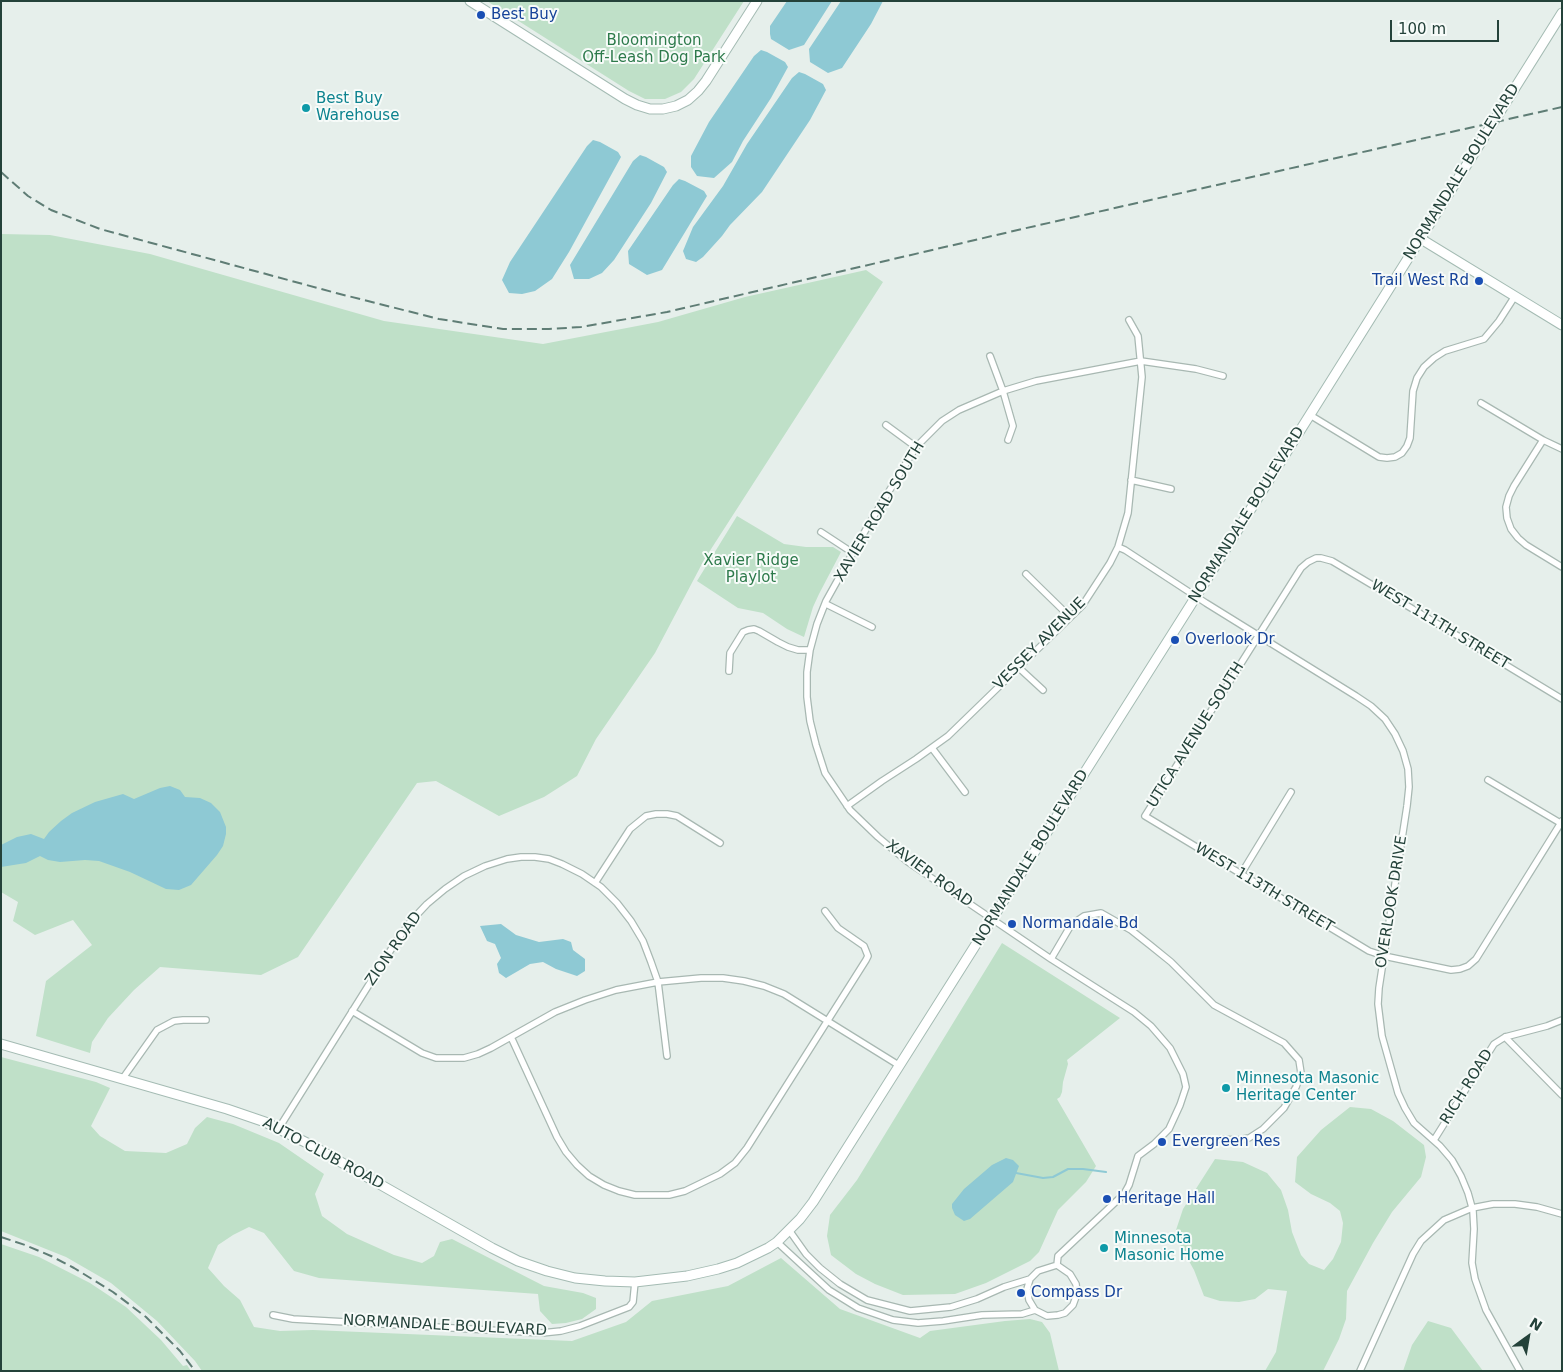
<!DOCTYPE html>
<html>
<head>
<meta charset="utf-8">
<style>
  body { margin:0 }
  #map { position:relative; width:1563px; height:1372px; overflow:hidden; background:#e6efeb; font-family:"DejaVu Sans",sans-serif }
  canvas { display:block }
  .frame { position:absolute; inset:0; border:2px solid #24423a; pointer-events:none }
  .north { position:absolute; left:1503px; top:1312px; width:50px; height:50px; -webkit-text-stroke:4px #f7fbf9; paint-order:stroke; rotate:32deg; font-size:14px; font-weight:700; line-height:20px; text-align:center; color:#24423a }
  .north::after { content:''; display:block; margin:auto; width:18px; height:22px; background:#24423a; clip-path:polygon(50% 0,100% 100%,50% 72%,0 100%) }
  .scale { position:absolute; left:1390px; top:20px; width:109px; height:22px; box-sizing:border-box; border:2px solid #24423a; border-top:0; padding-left:6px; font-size:15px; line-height:18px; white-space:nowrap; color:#24423a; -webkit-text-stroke:4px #f7fbf9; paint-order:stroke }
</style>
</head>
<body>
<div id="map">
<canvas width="1563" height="1372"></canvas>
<div class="frame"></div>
<div class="north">N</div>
<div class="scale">100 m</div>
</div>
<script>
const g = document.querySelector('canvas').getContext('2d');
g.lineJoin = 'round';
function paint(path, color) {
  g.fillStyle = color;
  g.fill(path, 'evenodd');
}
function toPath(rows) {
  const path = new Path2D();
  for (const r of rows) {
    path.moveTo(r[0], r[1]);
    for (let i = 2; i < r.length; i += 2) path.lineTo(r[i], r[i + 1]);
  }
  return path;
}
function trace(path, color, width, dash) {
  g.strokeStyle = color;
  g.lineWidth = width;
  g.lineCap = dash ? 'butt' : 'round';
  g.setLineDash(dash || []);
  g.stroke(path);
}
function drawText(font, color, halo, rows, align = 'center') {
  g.font = font + ' "DejaVu Sans",sans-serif';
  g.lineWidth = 4;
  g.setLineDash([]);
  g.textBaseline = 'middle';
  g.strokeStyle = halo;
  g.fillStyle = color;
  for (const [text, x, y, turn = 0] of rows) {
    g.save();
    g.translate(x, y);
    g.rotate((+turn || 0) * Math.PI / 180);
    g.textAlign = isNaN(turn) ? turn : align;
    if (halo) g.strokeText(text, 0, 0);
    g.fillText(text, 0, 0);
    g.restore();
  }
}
const green = toPath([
  [487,1,744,1,694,79,681,92,665,99,645,99,629,91],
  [1,234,50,235,150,254,384,321,543,344,658,322,745,297,866,270,883,282,704,560,655,653,596,739,577,776,544,797,499,816,436,781,417,783,298,957,261,975,160,967,134,990,108,1018,92,1042,90,1053,36,1036,46,981,92,945,73,920,35,935,13,921,18,902,1,892],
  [737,516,784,544,806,547,833,547,841,552,819,594,813,607,804,637,787,629,763,613,738,608,697,581],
  [1002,943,1120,1018,1067,1060,1068,1064,1063,1082,1062,1092,1060,1097,1057,1099,1096,1166,1086,1182,1058,1210,1039,1252,1030,1261,986,1283,955,1294,903,1295,875,1284,856,1274,831,1255,827,1236,830,1215,857,1180],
  [1,1057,96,1082,110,1088,91,1126,100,1136,125,1151,166,1153,187,1144,195,1128,207,1117,233,1124,279,1143,324,1174,315,1194,322,1216,347,1234,394,1255,422,1263,434,1256,440,1242,452,1239,544,1286,583,1293,596,1298,596,1309,582,1319,566,1323,552,1324,540,1311,538,1294,319,1278,294,1271,264,1233,249,1227,233,1235,218,1245,208,1268,224,1286,240,1300,254,1327,280,1331,313,1330,572,1341,626,1322,652,1301,728,1286,781,1258,840,1309,920,1338,930,1331,1005,1321,1030,1319,1042,1322,1050,1333,1059,1371,202,1371,195,1361,157,1321,111,1283,66,1257,1,1231],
  [1350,1107,1371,1109,1393,1121,1424,1145,1426,1157,1421,1177,1392,1212,1373,1243,1347,1291,1346,1319,1339,1339,1323,1371,1265,1371,1276,1352,1287,1291,1268,1289,1255,1299,1239,1302,1220,1301,1204,1296,1194,1270,1181,1247,1176,1230,1183,1209,1215,1159,1243,1162,1267,1173,1281,1190,1288,1210,1292,1232,1301,1255,1309,1264,1324,1270,1333,1259,1341,1242,1343,1223,1340,1211,1330,1203,1311,1194,1295,1182,1297,1157,1321,1130],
  [1,1244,39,1257,90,1283,126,1307,161,1340,183,1366,187,1365,191,1371,1,1371],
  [1428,1321,1451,1328,1483,1371,1403,1371,1412,1345]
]);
const water = toPath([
  [787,1,832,1,804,45,789,50,771,39,770,34,770,26],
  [841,1,883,1,871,24,842,68,828,73,810,62,809,49],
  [761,50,767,52,785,62,788,67,771,98,743,141,732,162,714,178,697,176,691,167,691,156,709,122,754,56],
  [799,72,805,74,823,84,826,90,810,120,762,192,730,225,722,236,703,257,696,262,686,259,683,251,693,227,723,186,747,144,792,78],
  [593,140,600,142,618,152,621,157,604,188,569,252,552,279,535,291,522,294,509,293,502,280,510,262,587,146],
  [640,155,646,157,664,167,667,172,651,203,614,260,602,273,589,279,574,279,570,265,633,161],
  [679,179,685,181,704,191,707,196,662,270,647,275,629,264,628,251,673,185],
  [170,786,180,790,185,797,200,798,211,803,220,812,226,827,226,834,223,846,217,855,191,885,179,890,166,889,130,872,99,861,85,860,60,862,48,860,40,856,26,863,1,867,1,845,17,837,31,834,44,839,49,832,61,821,72,813,95,802,123,794,134,799,160,788],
  [501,924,516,935,539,942,563,939,571,942,573,950,585,959,585,971,577,976,556,969,543,962,530,964,506,978,499,973,497,964,501,958,495,944,487,941,480,926],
  [1006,1158,1013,1160,1019,1166,1013,1182,970,1219,964,1221,955,1215,952,1208,952,1204,964,1189,992,1165]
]);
const stream = toPath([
  [1016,1173,1043,1178,1053,1177,1068,1169,1083,1169,1106,1172]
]);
const street = toPath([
  [990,356,1003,391,1013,426,1008,440],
  [1481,403,1543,440,1562,449],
  [1310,415,1379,457,1387,458,1395,457,1402,453,1407,446,1410,438,1413,391,1417,378,1424,367,1434,358,1445,351,1484,339,1499,321,1515,296],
  [886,425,916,447],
  [1543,440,1514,486,1509,496,1506,507,1507,518,1511,529,1518,538,1526,545,1562,567],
  [1131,480,1171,489],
  [821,532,853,553],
  [1118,547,1125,550,1206,603,1356,696,1371,706,1385,719,1395,734,1403,751,1408,769,1409,787,1407,806,1379,988,1378,1004,1382,1036,1398,1093,1405,1108,1414,1123,1440,1146,1452,1160,1461,1176,1468,1193,1473,1211,1474,1229,1472,1263,1475,1279,1486,1310,1520,1371],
  [1026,574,1070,617],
  [826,604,872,627],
  [1018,667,1043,690],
  [729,671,730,653,743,632,748,630,754,629,759,631,778,642,788,647,798,650,810,650],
  [1562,699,1448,630,1332,561,1321,558,1316,558,1308,562,1301,568,1145,816,1369,951,1384,956,1451,970,1460,969,1468,966,1476,959,1562,821],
  [932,748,965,792],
  [1488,780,1562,824],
  [847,806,882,781,916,759,948,736,1082,606,1110,563,1118,547,1128,513,1142,377,1138,336,1129,320],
  [1241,874,1291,792],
  [595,883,630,829,646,816,656,814,667,814,677,816,720,843],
  [1051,959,1071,925,1084,916,1101,913,1131,930,1150,945,1171,962,1214,1005,1284,1043,1299,1060,1301,1073,1296,1087,1284,1108,1263,1129,1249,1138,1238,1140,1219,1139],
  [352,1011,422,1053,436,1058,464,1058,478,1054,491,1048,555,1012,585,1000,616,990,658,982,701,978,723,978,744,981,764,986,784,994,900,1066],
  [511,1037,557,1137,566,1152,577,1165,589,1176,604,1185,619,1191,635,1195,669,1195,685,1191,720,1174,735,1163,747,1148,866,960,868,956,864,946,838,928,825,911],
  [1505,1037,1562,1095],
  [123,1078,157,1030,174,1021,183,1020,206,1020],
  [279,1128,397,940,411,921,427,904,445,889,464,876,485,866,507,859,521,857,535,857,549,859,562,864,582,874,601,887,617,903,631,921,643,941,651,962,658,982,667,1056],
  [1434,1140,1494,1044,1505,1037,1547,1026,1562,1020],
  [789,1230,806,1254,820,1268,840,1284,867,1300,910,1311,951,1307,977,1299,1004,1287,1030,1279],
  [777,1242,829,1290,858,1308,893,1320,918,1323,943,1321,982,1315,1022,1314,1035,1310],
  [1057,1265,1058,1256,1124,1194,1129,1185,1138,1156,1154,1144,1169,1129,1180,1105,1186,1087,1183,1074,1170,1048,1151,1026,1134,1012,1051,959,908,862,878,837,850,810,825,773,816,745,810,721,807,697,807,672,810,650,817,624,826,601,869,524,916,447,942,421,959,410,1003,391,1036,381,1141,361,1196,369,1223,376],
  [1057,1265,1070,1274,1076,1284,1077,1294,1073,1305,1065,1313,1058,1315,1047,1316,1035,1310,1029,1300,1027,1289,1030,1279,1038,1271,1057,1265],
  [273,1315,293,1319,542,1333,561,1331,580,1326,629,1307,633,1302,635,1282],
  [1360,1371,1413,1254,1421,1241,1444,1220,1472,1208,1493,1204,1515,1204,1537,1207,1562,1214]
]);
const secondary = toPath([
  [470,1,625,99,637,105,650,109,663,109,676,106,688,100,698,91,706,81,757,1],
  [1421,239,1562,325],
  [1,1044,227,1109,265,1122,309,1144,492,1248,518,1261,547,1271,575,1278,605,1281,635,1282,687,1276,718,1269,737,1263,768,1248,777,1242,800,1219,813,1202,1190,606,1562,13]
]);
const rail = toPath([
  [1,172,28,196,51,210,100,229,336,293,439,319,503,329,549,329,581,327,667,312,1022,229,1562,107],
  [1,1237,25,1245,51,1256,74,1268,113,1292,146,1317,180,1351,195,1371]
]);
const markers = [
  [481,15,5,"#1a4fb4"],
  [306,108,5,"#0f9aa8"],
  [1479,281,5,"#1a4fb4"],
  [1175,640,5,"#1a4fb4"],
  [1012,924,5,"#1a4fb4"],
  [1226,1088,5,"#0f9aa8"],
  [1162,1142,5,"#1a4fb4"],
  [1107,1199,5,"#1a4fb4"],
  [1104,1248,5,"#0f9aa8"],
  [1021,1293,5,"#1a4fb4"]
];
const transitNames = [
  ["Best Buy",491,15],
  ["Trail West Rd",1469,281,"right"],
  ["Overlook Dr",1185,640],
  ["Normandale Bd",1022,924],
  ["Evergreen Res",1172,1142],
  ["Heritage Hall",1117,1199],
  ["Compass Dr",1031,1293]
];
const parkNames = [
  ["Bloomington",654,41],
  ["Off-Leash Dog Park",654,58],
  ["Xavier Ridge",751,561],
  ["Playlot",751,578]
];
const cultureNames = [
  ["Best Buy",316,99],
  ["Warehouse",316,116],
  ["Minnesota Masonic",1236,1079],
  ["Heritage Center",1236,1096],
  ["Minnesota",1114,1239],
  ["Masonic Home",1114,1256]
];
const streetNames = [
  ["NORMANDALE BOULEVARD",1462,172,-58],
  ["XAVIER ROAD SOUTH",880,512,-59],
  ["NORMANDALE BOULEVARD",1247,515,-58],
  ["WEST 111TH STREET",1440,625,31],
  ["VESSEY AVENUE",1040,644,-45],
  ["UTICA AVENUE SOUTH",1196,735,-58],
  ["NORMANDALE BOULEVARD",1031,858,-58],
  ["XAVIER ROAD",929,874,36],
  ["WEST 113TH STREET",1264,888,31],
  ["OVERLOOK DRIVE",1392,902,-81],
  ["ZION ROAD",394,949,-55],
  ["RICH ROAD",1467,1087,-58],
  ["AUTO CLUB ROAD",323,1154,28],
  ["NORMANDALE BOULEVARD",445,1326,3]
];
paint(green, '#bfe0c8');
paint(water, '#8ec9d4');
trace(stream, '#8ec9d4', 2);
trace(street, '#a8b8b2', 8);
trace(secondary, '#a4bbb3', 11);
trace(street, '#fff', 5.5);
trace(secondary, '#fff', 9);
trace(rail, '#5f7d75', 2, [10, 5]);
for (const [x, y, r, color] of markers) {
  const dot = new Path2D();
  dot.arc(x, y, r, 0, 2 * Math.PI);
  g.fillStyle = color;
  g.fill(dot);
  trace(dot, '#f7fbf9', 2);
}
drawText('15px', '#164399', '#f7fbf9', transitNames, 'left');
drawText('15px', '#2d7a4b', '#f7fbf9', parkNames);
drawText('15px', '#0d838f', '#f7fbf9', cultureNames, 'left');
drawText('15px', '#24423a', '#f7fbf9', streetNames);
</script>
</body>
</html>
